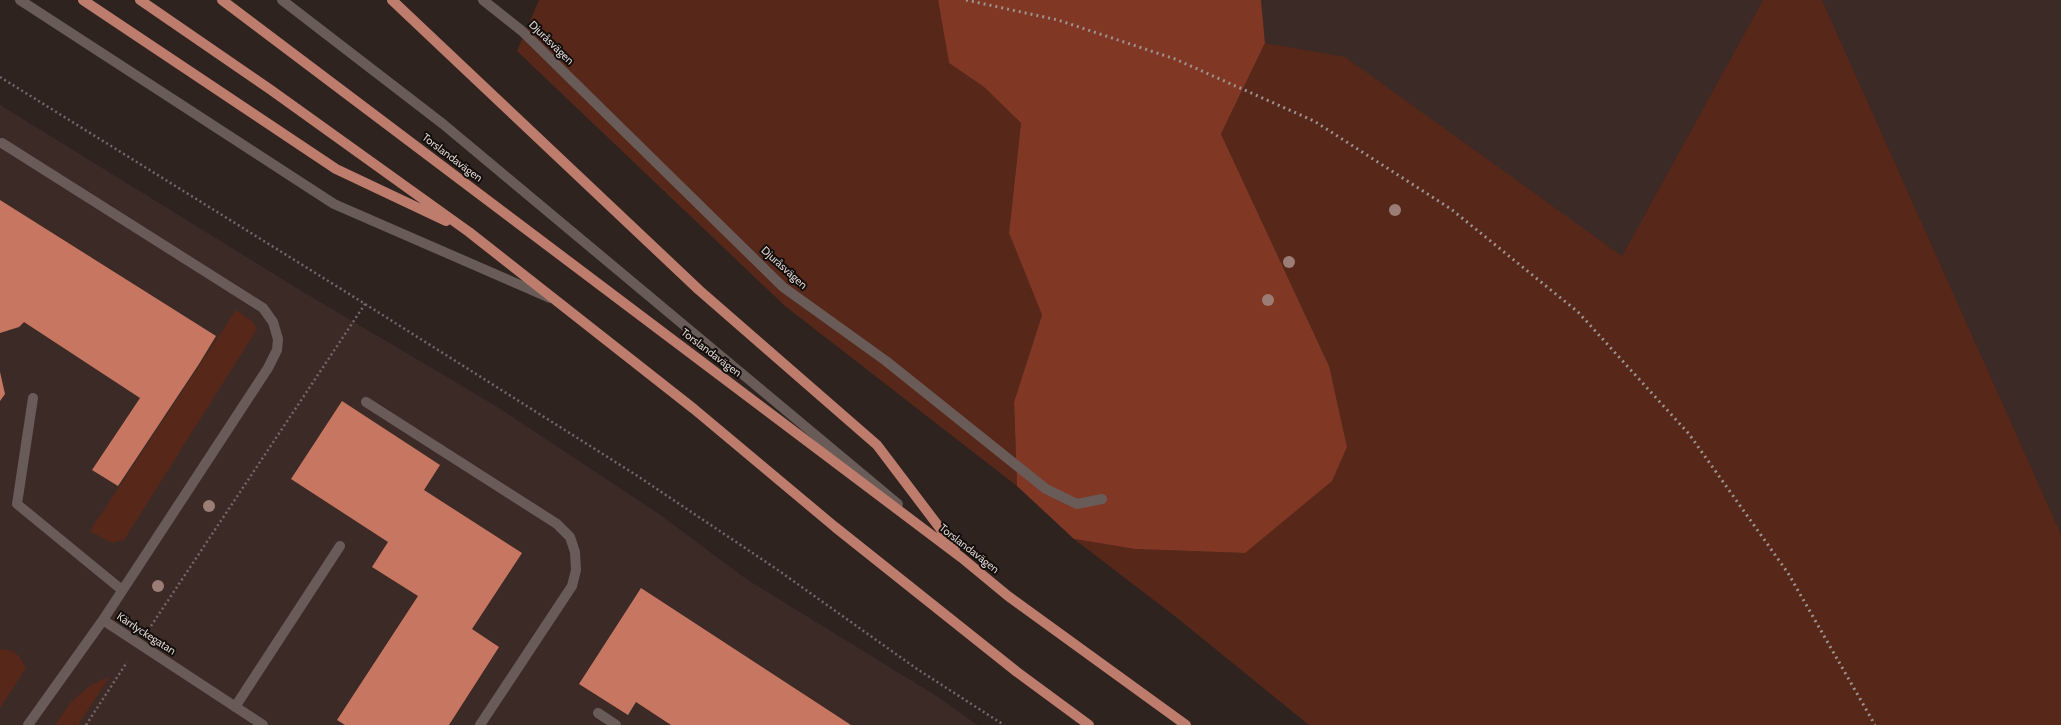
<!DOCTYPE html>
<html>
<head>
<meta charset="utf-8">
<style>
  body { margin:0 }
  canvas { display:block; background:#2f2320 }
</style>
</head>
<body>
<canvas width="2061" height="725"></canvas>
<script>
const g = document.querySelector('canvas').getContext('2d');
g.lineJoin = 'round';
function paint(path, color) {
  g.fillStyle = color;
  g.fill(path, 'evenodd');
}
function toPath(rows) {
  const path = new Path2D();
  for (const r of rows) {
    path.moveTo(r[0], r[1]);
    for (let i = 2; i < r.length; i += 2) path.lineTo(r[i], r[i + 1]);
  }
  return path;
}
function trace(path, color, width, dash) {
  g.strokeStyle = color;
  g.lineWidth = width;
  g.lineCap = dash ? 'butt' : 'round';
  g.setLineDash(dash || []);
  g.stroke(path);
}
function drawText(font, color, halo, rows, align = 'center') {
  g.font = font + ' Cabin,sans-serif';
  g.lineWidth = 4;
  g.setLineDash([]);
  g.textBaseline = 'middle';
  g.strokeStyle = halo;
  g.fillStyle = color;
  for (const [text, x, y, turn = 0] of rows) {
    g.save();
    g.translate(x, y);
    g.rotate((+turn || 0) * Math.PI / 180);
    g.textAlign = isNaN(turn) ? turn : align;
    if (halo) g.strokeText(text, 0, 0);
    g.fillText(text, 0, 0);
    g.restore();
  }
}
const built = toPath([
  [1261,0,1763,0,1622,256,1345,58,1265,43],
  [1822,0,2061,0,2061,534],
  [0,105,303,292,494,405,659,514,746,579,938,697,977,725,0,725]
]);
const green = toPath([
  [539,0,938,0,949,63,984,87,1021,123,1009,233,1042,315,1014,402,1017,486,785,306,517,51],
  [1763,0,1822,0,2061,534,2061,725,1309,725,1176,617,1074,539,1135,549,1245,553,1329,366,1221,134,1265,43,1345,57,1622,256],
  [236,310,253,322,257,329,124,540,112,543,90,531],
  [0,649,12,651,19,656,26,668,0,708],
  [110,676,78,725,55,725,71,702,91,685]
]);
const forest = toPath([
  [938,0,1261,0,1265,43,1221,134,1329,366,1347,447,1332,481,1245,553,1135,549,1074,539,1017,486,1014,402,1042,315,1009,233,1021,123,984,87,949,63]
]);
const building = toPath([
  [0,200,216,336,199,364,118,486,92,470,140,398,24,322,19,327,0,333],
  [0,372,5,394,0,401],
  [342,401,440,465,424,490,522,553,472,629,499,647,449,725,345,725,337,720,418,596,372,567,388,542,291,479],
  [641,588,851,725,671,725,636,702,628,715,579,684]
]);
const path = toPath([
  [0,77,362,302,636,475,775,568,917,669,1004,725],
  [151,626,365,304],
  [86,725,127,662]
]);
const minor = toPath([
  [20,0,334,204,550,298],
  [282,0,443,124,898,504],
  [483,0,522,31,783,287,886,361,1046,489,1077,504,1102,499],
  [2,143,263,308,273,322,278,339,277,350,268,368,103,620],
  [33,398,17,504,122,590],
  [366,402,557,524,570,537,575,552,576,570,572,586,480,725],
  [235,707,340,546],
  [598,713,616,725],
  [28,725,103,620,263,725]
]);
const major = toPath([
  [83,0,336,169,446,221],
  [140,0,271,90,469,232,694,409,835,527,1017,672,1089,725],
  [222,0,962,558,1008,596,1186,725],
  [392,0,699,290,877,445,955,548]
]);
const rail = toPath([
  [966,0,1058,20,1175,59,1314,121,1451,209,1578,312,1689,434,1788,573,1875,725]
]);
const trees = [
  [1395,210],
  [1289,262],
  [1268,300],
  [209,506],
  [158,586]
];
const streetNames = [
  ["Djuråsvägen",551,43,44],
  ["Torslandavägen",452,158,37],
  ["Djuråsvägen",784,268,42],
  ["Torslandavägen",711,353,37],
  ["Torslandavägen",969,549,38],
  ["Kärrlyckegatan",146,634,33]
];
paint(built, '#3c2a26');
paint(green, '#57271a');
paint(forest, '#803723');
paint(building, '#c77761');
trace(path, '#726865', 2.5, [2, 3]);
trace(minor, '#695b57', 10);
trace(major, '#be7d6c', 10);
trace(rail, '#9c9390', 3, [2, 4]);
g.fillStyle = '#9b7d75';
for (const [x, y] of trees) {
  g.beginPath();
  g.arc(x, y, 6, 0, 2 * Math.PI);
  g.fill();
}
drawText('11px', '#ddd5d2', '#130e0c', streetNames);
</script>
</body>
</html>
